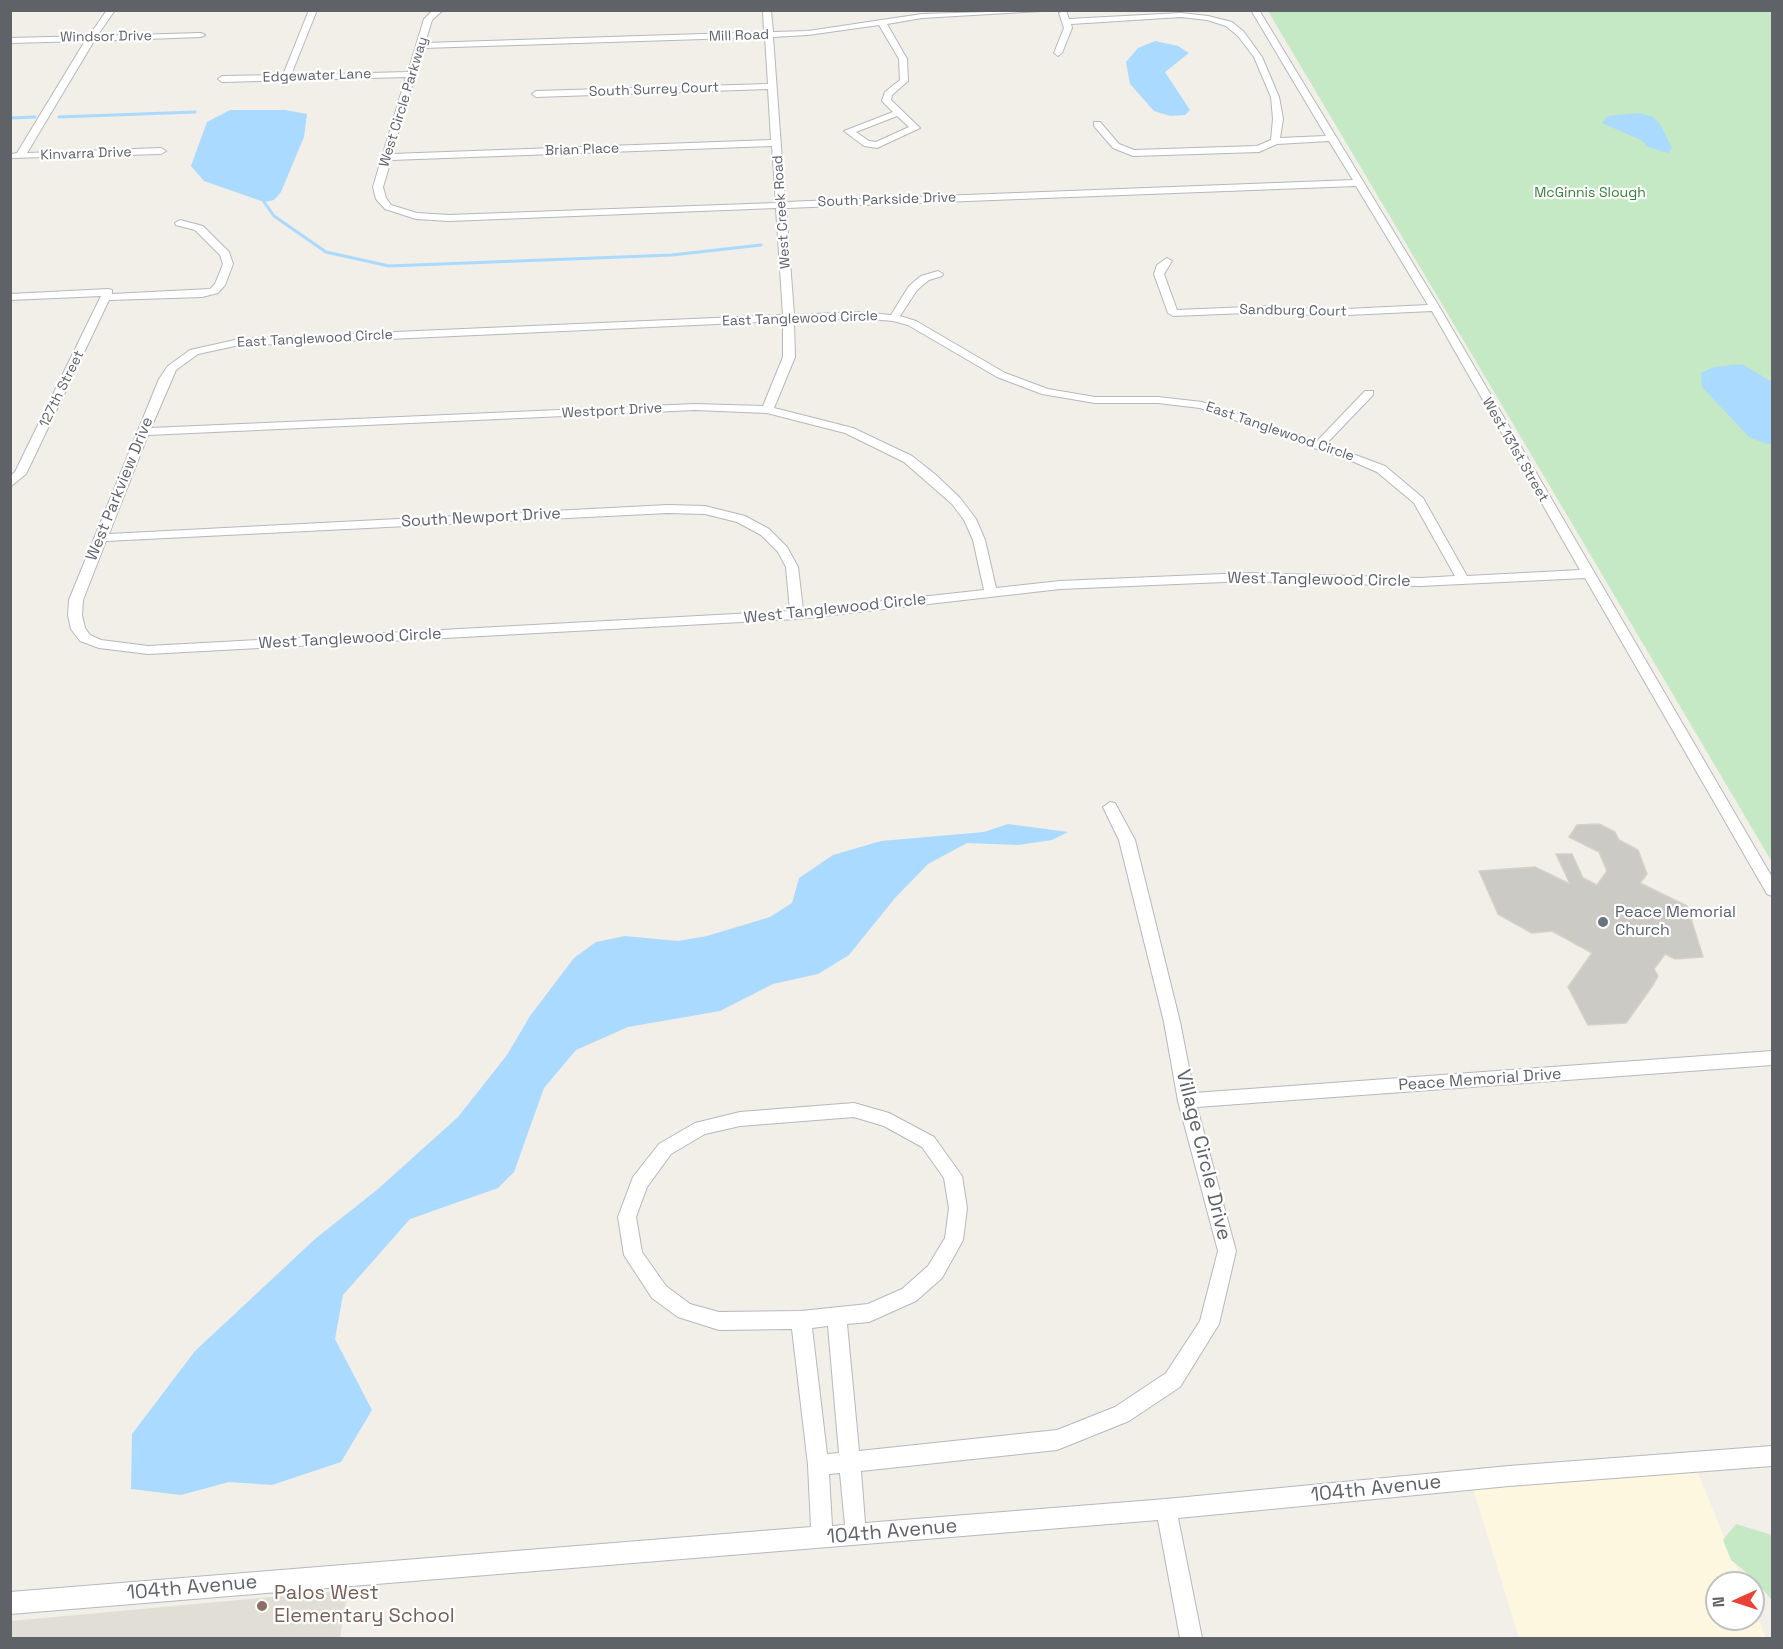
<!DOCTYPE html>
<html>
<head>
<meta charset="utf-8">
<style>
  body { margin:0 }
  #map { position:relative; width:1783px; height:1649px; overflow:hidden; background:#f1efe8; font-family:"Space Grotesk",sans-serif }
  canvas { display:block }
  .frame { position:absolute; inset:0; border:12px solid #5f6368; pointer-events:none }
  .north { position:absolute; left:1705px; top:1571px; width:60px; height:60px; box-sizing:border-box; background:#fff; border:2px solid #bfc1c3; border-radius:50%; rotate:267deg; font-size:16px; font-weight:700; line-height:24px; text-align:center; color:#5f6368 }
  .north::after { content:''; display:block; margin:auto; width:21px; height:27px; background:#ea4335; clip-path:polygon(50% 0,100% 100%,50% 72%,0 100%) }
</style>
</head>
<body>
<div id="map">
<canvas width="1783" height="1649"></canvas>
<div class="frame"></div>
<div class="north">N</div>
</div>
<script>
const g = document.querySelector('canvas').getContext('2d');
g.lineJoin = 'round';
function paint(path, color) {
  g.fillStyle = color;
  g.fill(path, 'evenodd');
}
function toPath(rows) {
  const path = new Path2D();
  for (const r of rows) {
    path.moveTo(r[0], r[1]);
    for (let i = 2; i < r.length; i += 2) path.lineTo(r[i], r[i + 1]);
  }
  return path;
}
function trace(path, color, width, dash) {
  g.strokeStyle = color;
  g.lineWidth = width;
  g.lineCap = dash ? 'butt' : 'round';
  g.setLineDash(dash || []);
  g.stroke(path);
}
function drawText(font, color, halo, rows, align = 'center') {
  g.font = font + ' "Space Grotesk",sans-serif';
  g.lineWidth = 4.5;
  g.setLineDash([]);
  g.textBaseline = 'middle';
  g.strokeStyle = halo;
  g.fillStyle = color;
  for (const [text, x, y, turn = 0] of rows) {
    g.save();
    g.translate(x, y);
    g.rotate((+turn || 0) * Math.PI / 180);
    g.textAlign = isNaN(turn) ? turn : align;
    if (halo) g.strokeText(text, 0, 0);
    g.fillText(text, 0, 0);
    g.restore();
  }
}
const commercial = toPath([
  [1697,1471,1743,1583,1717,1583,1717,1619,1753,1619,1753,1607,1766,1638,1519,1638,1473,1488]
]);
const education = toPath([
  [348,1590,340,1638,11,1638,11,1621]
]);
const green = toPath([
  [1268,11,1772,11,1772,862,1522,439],
  [1736,1524,1772,1535,1772,1600,1752,1577,1731,1560,1723,1540]
]);
const water = toPath([
  [1155,41,1178,46,1189,53,1165,72,1190,110,1185,115,1170,116,1154,111,1130,84,1126,62,1138,48],
  [230,110,285,110,307,114,304,137,281,192,274,200,264,202,204,181,191,166,207,122],
  [1639,113,1653,117,1660,124,1672,148,1668,153,1648,147,1641,140,1602,123,1608,116],
  [1742,364,1772,382,1772,445,1750,438,1702,387,1701,373,1714,367],
  [1008,824,1068,832,1052,840,1018,845,967,843,928,864,895,898,849,955,818,974,773,984,720,1011,628,1027,576,1050,544,1088,514,1172,498,1188,410,1219,343,1295,335,1339,372,1410,341,1462,272,1485,229,1482,181,1495,131,1489,132,1434,195,1351,315,1239,378,1189,458,1117,507,1055,530,1016,574,958,596,942,625,936,678,941,707,936,770,917,792,903,799,878,833,855,881,841,984,832]
]);
const stream = toPath([
  [59,117,195,112],
  [10,118,35,117],
  [264,202,274,216,326,252,389,266,672,255,761,245]
]);
const building = toPath([
  [1599,824,1615,832,1619,840,1638,850,1647,874,1640,883,1687,906,1703,957,1675,959,1665,954,1654,969,1658,976,1653,985,1626,1023,1588,1025,1568,987,1592,953,1552,931,1532,933,1498,914,1479,871,1535,867,1570,884,1556,854,1572,854,1583,878,1597,885,1607,871,1599,852,1569,837,1577,825,1599,824]
]);
const minor = toPath([
  [107,10,115,10,97,36,201,33,205,35,201,37,94,41,27,153,161,148,166,151,161,154,11,158,11,154,17,153,85,41,10,43,10,38,89,36,107,10],
  [309,10,317,10,291,75,408,72,424,19,433,10,443,10,432,20,425,43,764,32,763,10,771,10,773,32,808,31,922,14,1058,10,922,18,887,24,907,59,908,81,892,95,891,100,920,128,877,148,864,146,844,131,893,112,882,101,885,92,900,80,899,59,879,25,808,35,773,37,785,202,1353,180,1329,141,1277,144,1259,152,1133,156,1113,148,1094,126,1094,122,1100,122,1119,144,1134,150,1257,146,1271,140,1273,119,1271,97,1254,57,1238,36,1226,26,1207,20,1181,17,1071,24,1072,28,1062,53,1058,56,1054,53,1064,28,1059,13,1063,11,1066,11,1069,19,1181,13,1208,16,1232,22,1244,32,1262,57,1279,97,1283,119,1280,138,1326,136,1251,10,1259,10,1440,308,1772,877,1772,896,1767,894,1585,578,1420,586,1247,581,1060,589,797,619,148,654,99,648,80,641,71,629,68,615,69,600,159,379,168,366,190,350,235,340,258,338,783,315,776,208,449,221,416,219,385,209,376,199,373,187,406,77,222,82,218,79,222,76,283,75,309,10],
  [765,37,768,84,536,91,532,94,536,97,768,89,771,140,392,154,423,48,765,37],
  [897,116,909,127,876,142,869,141,856,132,897,116],
  [772,146,776,203,449,215,417,213,391,205,386,198,383,187,391,160,772,146],
  [1356,186,1428,305,1326,310,1271,306,1177,310,1164,274,1172,261,1167,258,1157,265,1154,274,1168,313,1173,316,1271,312,1326,316,1432,311,1580,570,1467,576,1423,498,1385,466,1326,444,1373,395,1373,391,1365,391,1317,441,1202,402,1158,397,1095,397,1048,389,1005,373,916,321,900,316,917,290,929,280,942,276,943,274,938,271,921,276,909,286,891,315,859,312,794,315,786,208,1356,186],
  [859,318,893,321,908,325,997,377,1042,394,1095,403,1158,403,1200,408,1354,462,1377,472,1414,503,1455,576,1420,578,1247,573,1060,581,996,588,985,540,976,519,960,498,936,475,912,456,853,428,774,408,795,357,794,321,859,318],
  [783,321,783,357,763,406,695,404,151,428,176,370,198,354,235,346,783,321],
  [695,410,767,413,845,433,904,462,952,504,964,520,973,540,984,590,803,610,798,567,787,547,769,529,745,516,705,506,668,505,109,534,148,435,695,410],
  [668,513,705,514,737,522,761,535,778,552,786,567,790,611,148,646,101,640,90,635,85,628,82,615,83,600,106,541,668,513],
  [180,220,203,226,229,252,233,264,225,285,218,293,202,297,109,300,26,474,10,487,10,476,15,472,101,296,10,300,10,294,108,289,112,290,112,294,210,289,215,284,223,264,220,255,195,230,176,225,175,223,180,220],
  [1110,802,1115,803,1135,840,1180,1022,1194,1093,1772,1051,1772,1065,1197,1107,1236,1251,1219,1324,1180,1387,1129,1421,1057,1450,861,1471,865,1523,1166,1499,1509,1466,1772,1446,1772,1466,1509,1486,1178,1518,1202,1638,1180,1638,1158,1520,10,1614,10,1592,811,1527,808,1465,792,1329,719,1330,678,1317,652,1298,624,1255,618,1217,633,1177,659,1144,695,1123,740,1112,854,1103,889,1113,934,1137,962,1176,967,1208,963,1240,942,1278,916,1301,869,1322,847,1324,859,1451,1057,1430,1115,1407,1166,1373,1200,1321,1218,1251,1178,1101,1164,1022,1119,840,1103,807,1110,802],
  [854,1117,884,1126,922,1147,944,1178,949,1208,945,1238,928,1266,902,1289,868,1304,801,1311,719,1312,690,1304,666,1286,642,1252,636,1217,647,1187,671,1154,705,1134,740,1126,854,1117],
  [828,1326,839,1453,827,1454,812,1328,828,1326],
  [840,1473,845,1525,832,1526,829,1474,840,1473]
]);
const markers = [
  [1603,922,6,"#6b7280"],
  [262,1606,6,"#8d6e63"]
];
const farStreetnames = [
  ["Mill Road",739,36,-2],
  ["Windsor Drive",106,37,-1],
  ["Edgewater Lane",317,76,-2],
  ["South Surrey Court",654,90,-2],
  ["West Circle Parkway",404,102,-73],
  ["Brian Place",582,150,-2],
  ["Kinvarra Drive",86,154,-2],
  ["South Parkside Drive",887,200,-2],
  ["West Creek Road",782,212,-94],
  ["Sandburg Court",1293,311,1],
  ["East Tanglewood Circle",800,319,-2],
  ["East Tanglewood Circle",315,339,-3],
  ["127th Street",62,389,-64],
  ["Westport Drive",612,411,-3],
  ["East Tanglewood Circle",1280,432,19],
  ["West 131st Street",1515,450,60]
];
const farParknames = [
  ["McGinnis Slough",1590,193]
];
const streetNames = [
  ["West Parkview Drive",120,489,-68],
  ["South Newport Drive",481,518,-3],
  ["West Tanglewood Circle",1319,580,1],
  ["West Tanglewood Circle",835,609,-6],
  ["West Tanglewood Circle",350,639,-3],
  ["Peace Memorial Drive",1480,1080,-4]
];
const worshipNames = [
  ["Peace Memorial",1615,913],
  ["Church",1615,931]
];
const nearStreetnames = [
  ["Village Circle Drive",1203,1155,76],
  ["104th Avenue",1376,1489,-6],
  ["104th Avenue",892,1532,-5],
  ["104th Avenue",192,1588,-5]
];
const nearEducationnames = [
  ["Palos West",274,1594],
  ["Elementary School",274,1617]
];
paint(commercial, '#fef7e0');
paint(education, '#e1ded6');
paint(green, '#c5e8c5');
paint(water, '#aadaff');
trace(stream, '#aadaff', 3);
paint(building, '#cccac5');
trace(building, '#d6d1c6', 1.5);
trace(minor, '#b5b8bc', 2);
paint(minor, '#fff');
for (const [x, y, r, color] of markers) {
  const dot = new Path2D();
  dot.arc(x, y, r, 0, 2 * Math.PI);
  g.fillStyle = color;
  g.fill(dot);
  trace(dot, '#fff', 2);
}
drawText('14px', '#5f6368', '#fff', farStreetnames);
drawText('14px', '#348238', '#fff', farParknames);
drawText('16px', '#5f6368', '#fff', streetNames);
drawText('16px', '#5b616d', '#fff', worshipNames, 'left');
drawText('20px', '#5f6368', '#fff', nearStreetnames);
drawText('20px', '#785e54', '#fff', nearEducationnames, 'left');
</script>
</body>
</html>
